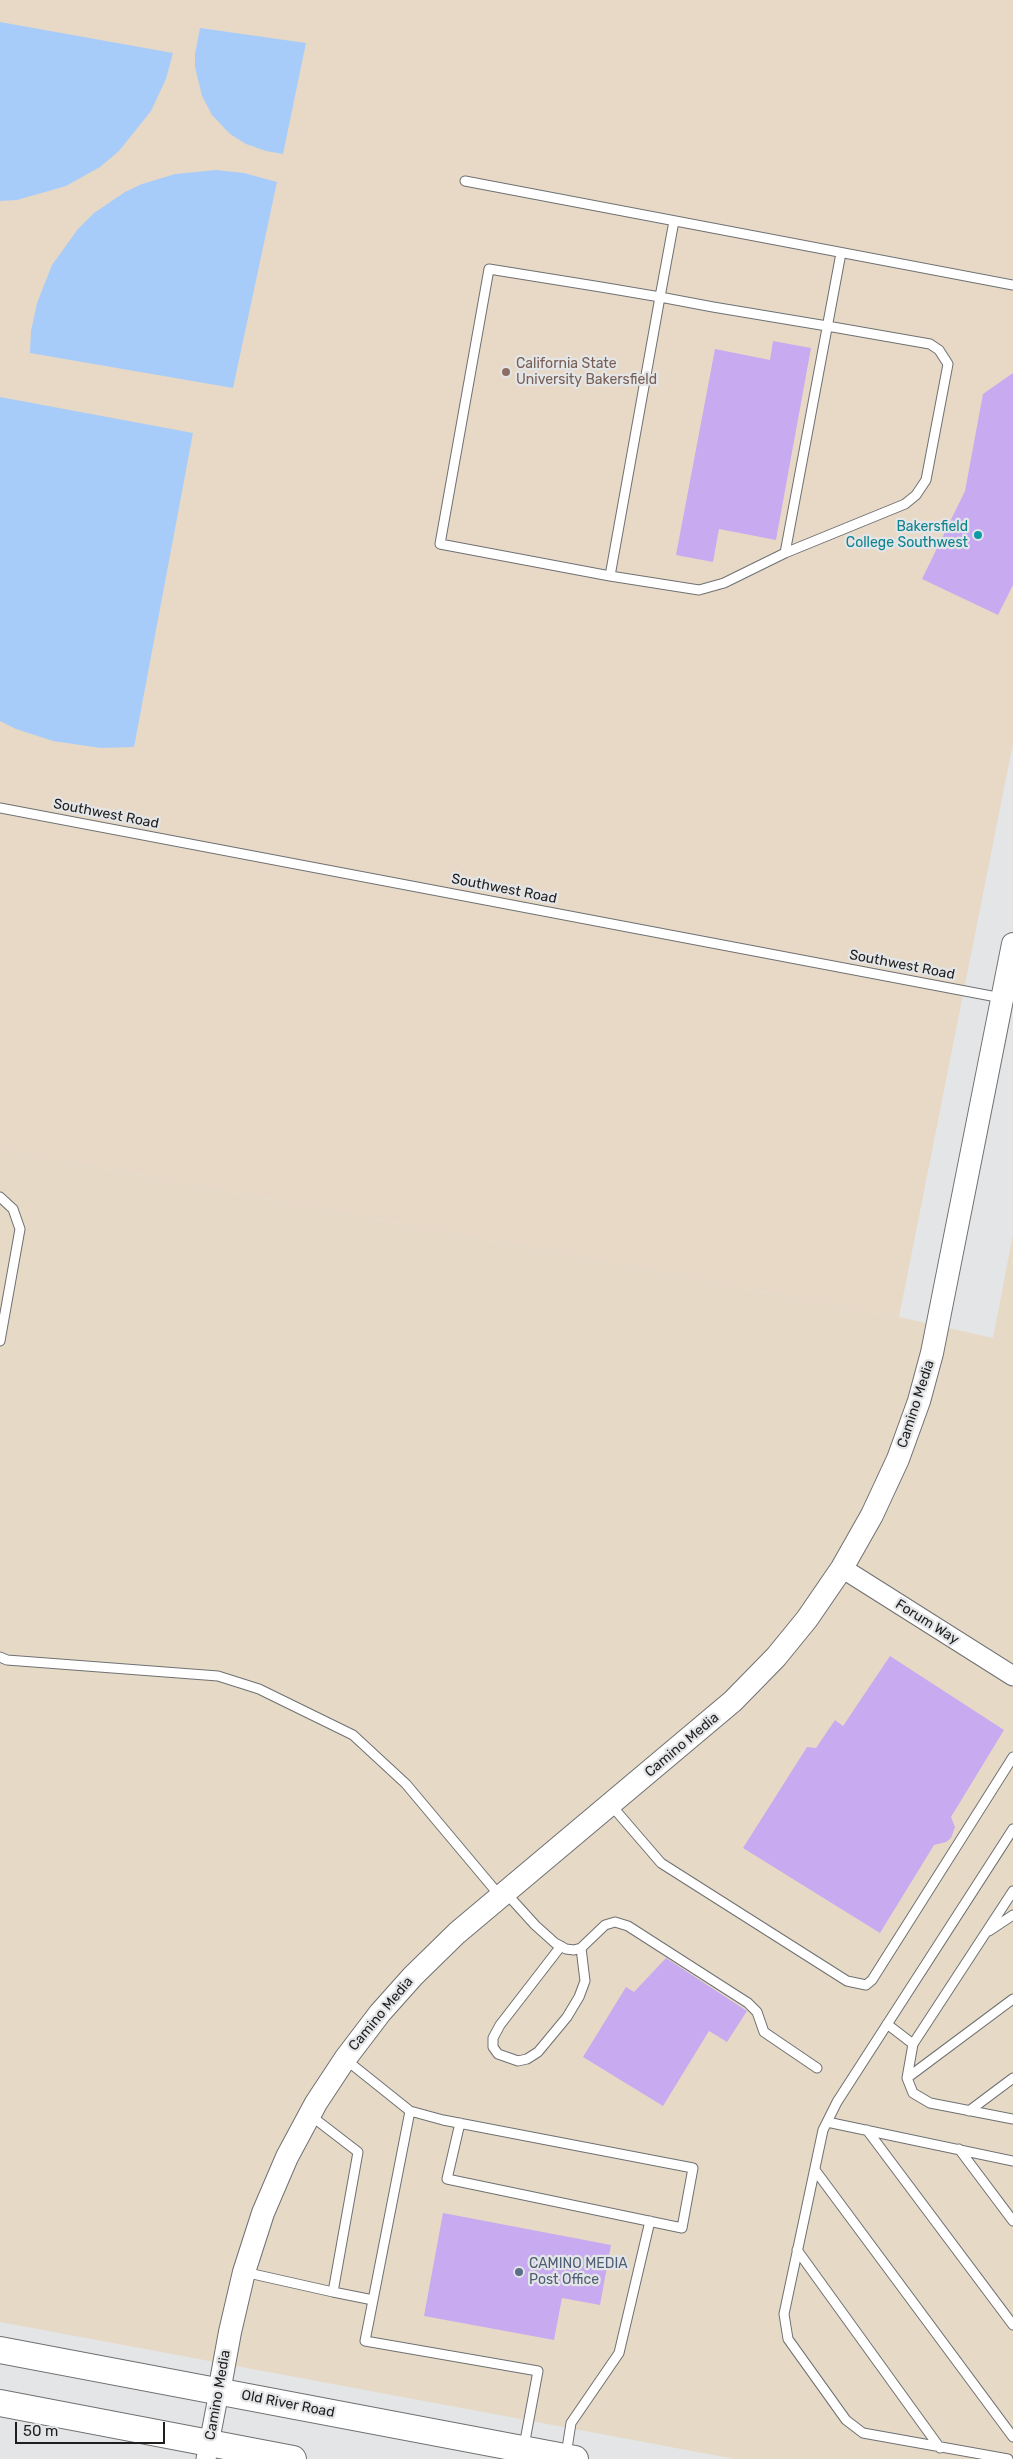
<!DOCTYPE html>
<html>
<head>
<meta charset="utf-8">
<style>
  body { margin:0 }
  #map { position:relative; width:1013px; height:2459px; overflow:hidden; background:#e4e5e7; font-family:Rubik,sans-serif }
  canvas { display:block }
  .scale { position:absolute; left:15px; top:2422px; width:150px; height:22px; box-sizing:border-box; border:2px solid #1e1e1f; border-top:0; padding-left:6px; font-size:15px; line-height:18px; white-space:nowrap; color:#1e1e1f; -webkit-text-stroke:4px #e4e5e7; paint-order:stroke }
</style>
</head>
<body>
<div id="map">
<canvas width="1013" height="2459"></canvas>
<div class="scale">50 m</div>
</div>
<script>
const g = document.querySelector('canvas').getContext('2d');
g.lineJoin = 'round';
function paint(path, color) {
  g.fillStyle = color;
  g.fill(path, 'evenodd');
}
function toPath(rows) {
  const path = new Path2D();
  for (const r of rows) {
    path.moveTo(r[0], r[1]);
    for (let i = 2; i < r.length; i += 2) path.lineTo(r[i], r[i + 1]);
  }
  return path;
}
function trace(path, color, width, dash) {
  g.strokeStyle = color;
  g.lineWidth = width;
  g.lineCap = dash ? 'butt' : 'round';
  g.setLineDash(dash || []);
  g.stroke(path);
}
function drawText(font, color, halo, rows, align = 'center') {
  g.font = font + ' Rubik,sans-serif';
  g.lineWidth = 4.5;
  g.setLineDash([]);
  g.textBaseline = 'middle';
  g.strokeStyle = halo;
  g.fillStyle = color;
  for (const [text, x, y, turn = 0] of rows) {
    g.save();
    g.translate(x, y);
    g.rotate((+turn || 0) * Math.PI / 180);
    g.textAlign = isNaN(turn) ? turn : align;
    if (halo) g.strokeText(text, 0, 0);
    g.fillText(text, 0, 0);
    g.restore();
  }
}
const commercial = toPath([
  [0,1149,899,1317,993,1338,1013,1234,1013,2459,735,2459,0,2322]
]);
const education = toPath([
  [0,0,1013,0,1013,743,899,1317,0,1149]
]);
const green = toPath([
  [0,22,173,53,166,79,151,111,119,151,100,167,66,186,17,200,0,201],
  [200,28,306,43,283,154,266,151,246,144,230,134,212,115,202,96,195,67,195,54],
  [216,170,244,173,277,182,233,388,30,353,31,331,37,303,52,265,78,229,94,213,125,192,142,184,175,174],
  [0,397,193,433,134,747,101,748,53,741,16,729,0,721]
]);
const building = toPath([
  [773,341,811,348,776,540,719,529,713,562,676,555,715,349,770,360],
  [1013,373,1013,585,998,615,922,579,965,491,983,394],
  [890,1656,1004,1730,951,1817,955,1827,951,1838,946,1842,934,1845,880,1933,743,1848,807,1747,816,1748,835,1720,843,1726],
  [666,1958,747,2011,727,2042,709,2031,663,2106,583,2057,626,1987,634,1992],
  [443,2213,611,2245,600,2305,562,2298,554,2340,424,2316]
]);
const service = toPath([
  [465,181,1013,285],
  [785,553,841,253],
  [610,576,440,544,489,269,601,287,660,297,713,307,827,326,930,344,939,350,948,364,926,480,916,495,905,504,785,553,724,583,699,590,610,576,660,297,674,221],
  [0,808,1002,998],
  [0,1197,13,1209,20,1229,0,1341],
  [0,1657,7,1660,218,1676,259,1689,353,1735,406,1784,500,1896],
  [611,1805,661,1863,847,1981,866,1985,872,1980,1013,1757],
  [506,1893,535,1925,555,1943,566,1949,574,1950,581,1948,605,1925,615,1922,628,1926,748,2003,757,2012,764,2032,817,2068],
  [989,1931,1013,1915],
  [561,1946,500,2025,493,2038,493,2047,498,2054,518,2061,527,2059,538,2052,567,2017,579,1997,585,1981,581,1948],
  [887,2024,913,2044,907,2078,913,2093,930,2103,1013,2119],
  [913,2044,1013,1891],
  [345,2059,410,2111,443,2120,693,2168,682,2228,447,2179,460,2123],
  [907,2078,1013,1999],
  [410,2111,365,2341,538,2371,524,2446],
  [969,2111,1013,2078],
  [827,2122,1013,2161],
  [867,2130,1013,2325],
  [959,2149,1013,2221],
  [815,2170,1013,2437],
  [797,2250,940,2448],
  [244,2272,333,2292,358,2152,310,2115],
  [333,2292,373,2300],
  [566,2455,571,2423,619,2353,650,2221],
  [1008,2459,863,2433,846,2420,788,2339,784,2314,823,2130,837,2102,1013,1829]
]);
const minor = toPath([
  [842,1568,1013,1676],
  [206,2459,219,2392]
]);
const tertiary = toPath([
  [219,2392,230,2332,244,2272,263,2213,287,2157,316,2103,345,2059,380,2013,413,1976,457,1933,733,1701,776,1657,807,1619,842,1568,872,1515,898,1459,919,1401,932,1353,1013,944]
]);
const secondary = toPath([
  [0,2350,575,2459],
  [0,2403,293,2459]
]);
const markers = [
  [506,372,5,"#8d6e63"],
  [978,535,5,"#0f9aa8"],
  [519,2272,5,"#5c6f8a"]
];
const educationNames = [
  ["California State",516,364],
  ["University Bakersfield",516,380]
];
const cultureNames = [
  ["Bakersfield",968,527],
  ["College Southwest",968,543]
];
const streetNames = [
  ["Southwest Road",106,814,11],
  ["Southwest Road",504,889,11],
  ["Southwest Road",902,965,11],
  ["Camino Media",916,1404,-72],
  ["Forum Way",927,1622,32],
  ["Camino Media",682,1745,-40],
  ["Camino Media",381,2014,-50],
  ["Camino Media",218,2395,-80],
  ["Old River Road",288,2404,11]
];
const serviceNames = [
  ["CAMINO MEDIA",529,2264],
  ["Post Office",529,2280]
];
paint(commercial, '#e6dac6');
paint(education, '#e7d9c6');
paint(green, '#a8ccfa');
paint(building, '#c8aaf1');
trace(service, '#6f7072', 11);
trace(minor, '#6f7072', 21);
trace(tertiary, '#6f7072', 24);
trace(secondary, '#6f7072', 28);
trace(service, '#fff', 9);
trace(minor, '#fff', 19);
trace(tertiary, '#fff', 22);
trace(secondary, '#fff', 26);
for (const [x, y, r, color] of markers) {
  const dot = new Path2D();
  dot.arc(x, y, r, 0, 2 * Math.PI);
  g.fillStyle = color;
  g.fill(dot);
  trace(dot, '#e4e5e7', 2);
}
drawText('14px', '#785e54', '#e4e5e7', educationNames, 'left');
drawText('14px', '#0d838f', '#e4e5e7', cultureNames, 'right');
drawText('14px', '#1e1e1f', '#e4e5e7', streetNames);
drawText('14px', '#4e5e75', '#e4e5e7', serviceNames, 'left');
</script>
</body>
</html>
